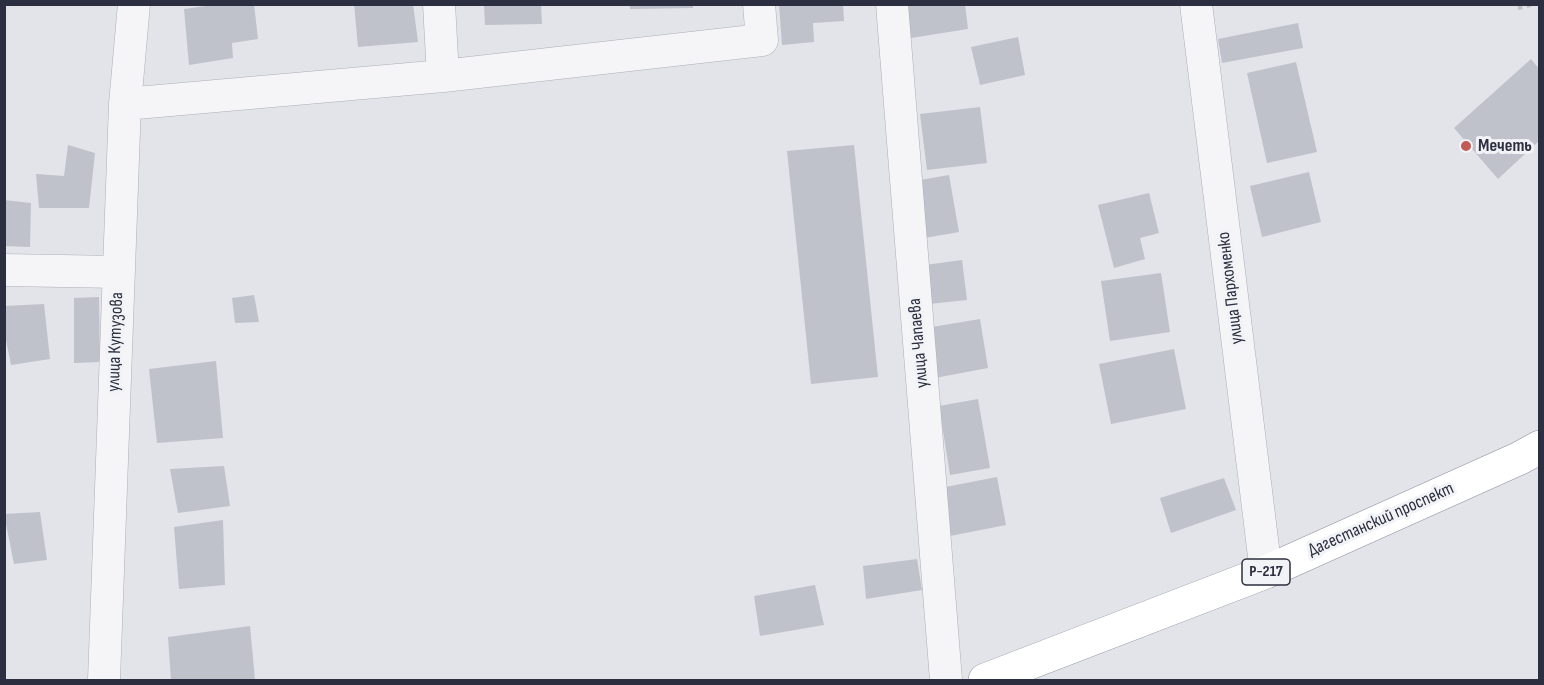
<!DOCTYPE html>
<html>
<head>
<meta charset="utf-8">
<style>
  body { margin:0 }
  #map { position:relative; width:1544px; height:685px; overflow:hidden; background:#e2e4e9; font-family:"Sofia Sans Condensed",sans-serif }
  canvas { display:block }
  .frame { position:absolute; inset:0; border:6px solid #2c2f3f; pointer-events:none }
</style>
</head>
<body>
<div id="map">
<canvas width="1544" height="685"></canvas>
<div class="frame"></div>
</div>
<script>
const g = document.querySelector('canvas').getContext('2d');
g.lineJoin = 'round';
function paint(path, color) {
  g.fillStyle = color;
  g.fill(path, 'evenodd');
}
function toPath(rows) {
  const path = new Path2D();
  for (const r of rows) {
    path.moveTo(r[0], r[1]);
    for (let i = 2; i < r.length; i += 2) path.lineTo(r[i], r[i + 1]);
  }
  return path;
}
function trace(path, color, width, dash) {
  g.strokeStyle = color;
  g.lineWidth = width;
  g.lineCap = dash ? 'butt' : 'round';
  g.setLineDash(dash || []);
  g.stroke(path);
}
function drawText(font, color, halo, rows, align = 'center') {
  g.font = font + ' "Sofia Sans Condensed",sans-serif';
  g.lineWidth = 6;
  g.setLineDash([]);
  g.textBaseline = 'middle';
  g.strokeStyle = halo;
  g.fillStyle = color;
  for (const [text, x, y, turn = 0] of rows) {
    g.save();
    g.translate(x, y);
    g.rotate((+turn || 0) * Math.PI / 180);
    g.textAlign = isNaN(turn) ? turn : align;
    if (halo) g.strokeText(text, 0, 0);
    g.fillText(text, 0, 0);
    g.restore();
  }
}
const building = toPath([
  [220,4,254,4,258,39,232,43,233,58,189,65,184,9],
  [354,4,413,4,418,42,358,47],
  [484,4,541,4,542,24,485,25],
  [630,4,693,4,693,8,630,9],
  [779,4,843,4,844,21,813,23,814,42,782,45],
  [906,4,965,4,968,29,911,38],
  [1298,23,1303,48,1222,63,1218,39],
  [1018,37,1025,75,980,85,971,47],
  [1531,59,1540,70,1540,140,1498,179,1454,128],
  [1296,62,1317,152,1267,163,1247,73],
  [980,107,987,163,927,170,920,114],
  [68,145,95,153,89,208,39,208,36,174,64,176],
  [854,145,878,377,811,384,787,151],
  [1309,172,1321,222,1262,237,1250,186],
  [949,175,959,232,919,239,909,182],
  [1149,193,1159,233,1140,238,1145,259,1114,268,1098,205],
  [4,200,31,203,30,247,4,246],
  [962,260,967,300,929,304,925,265],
  [1161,273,1170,332,1110,341,1101,281],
  [254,295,259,322,235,323,232,298],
  [99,297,100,362,74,363,74,298],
  [44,304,50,359,11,365,4,330,4,306],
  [980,319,988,368,935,378,926,328],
  [1174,349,1186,409,1111,424,1099,364],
  [216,361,223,438,157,443,149,369],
  [978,399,990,468,950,475,939,406],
  [224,466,230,506,178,513,170,469],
  [997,477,1006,525,945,537,935,489],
  [1224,478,1236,510,1171,533,1160,498],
  [40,512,47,560,14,564,4,514],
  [223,520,225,585,179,589,174,527],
  [917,559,922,590,866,599,863,566],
  [815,585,824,625,760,636,754,596],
  [250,626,255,680,171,680,168,637]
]);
const path = toPath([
  [1518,8,1535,4]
]);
const minor = toPath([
  [439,4,443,76],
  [892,4,946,680],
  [1196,4,1266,572],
  [125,104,443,76,762,40,759,4],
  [4,270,119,272],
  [104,680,125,104,134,4]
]);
const trunk = toPath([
  [985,680,1266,572,1520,458,1540,447]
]);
const markers = [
  [1466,146,6,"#c05b55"]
];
const shields = [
  [1266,572,48]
];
const shieldNames = [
  ["Р-217",1266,572]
];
const poiNames = [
  ["Мечеть",1478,146]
];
const streetNames = [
  ["улица Пархоменко",1231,288,-97],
  ["улица Кутузова",116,342,-88],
  ["улица Чапаева",919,343,-95],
  ["Дагестанский проспект",1381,520,-24]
];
paint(building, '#c0c2cb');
trace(minor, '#abaeb6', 33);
trace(trunk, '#8b8f9e', 34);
trace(path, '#c1c2c8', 4, [4.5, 4.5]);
trace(minor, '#f5f5f8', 32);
trace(trunk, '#fff', 33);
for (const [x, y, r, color] of markers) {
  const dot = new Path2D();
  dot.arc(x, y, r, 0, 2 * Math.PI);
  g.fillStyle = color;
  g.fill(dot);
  trace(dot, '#f2f3f7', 2);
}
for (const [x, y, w] of shields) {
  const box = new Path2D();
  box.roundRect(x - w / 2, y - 13, w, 26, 4.5);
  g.fillStyle = '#f2f3f7';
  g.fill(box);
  trace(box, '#2c2f3f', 1.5);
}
drawText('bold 16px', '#2c2f3f', null, shieldNames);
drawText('bold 18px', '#2c2f3f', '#f2f3f7', poiNames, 'left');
drawText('18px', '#2c2f3f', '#f2f3f7', streetNames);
</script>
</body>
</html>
